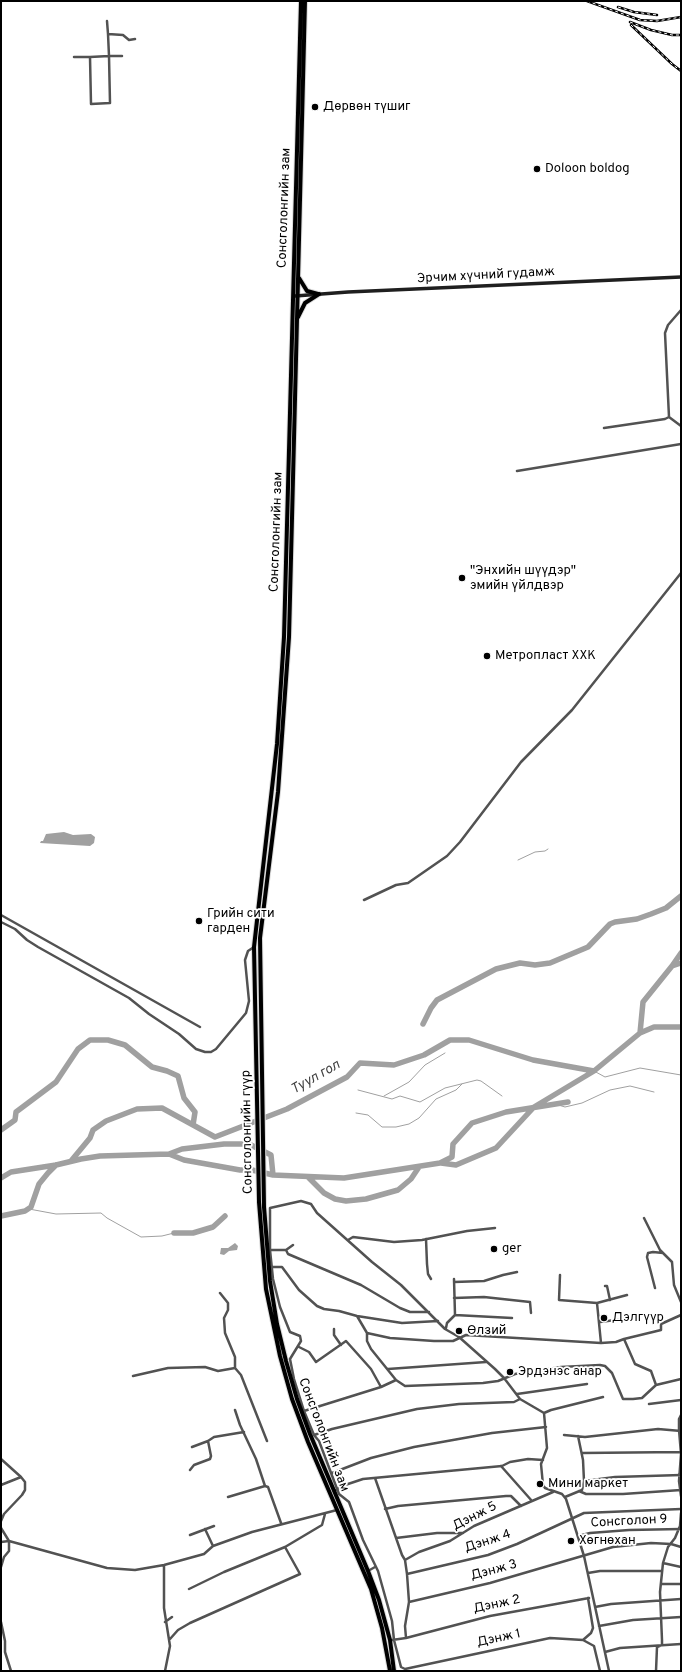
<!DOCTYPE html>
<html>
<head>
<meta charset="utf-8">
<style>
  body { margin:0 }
  #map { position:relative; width:682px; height:1672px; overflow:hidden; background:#fff; font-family:Overpass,sans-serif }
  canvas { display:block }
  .frame { position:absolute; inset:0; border:2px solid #000; pointer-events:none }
</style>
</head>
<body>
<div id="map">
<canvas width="682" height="1672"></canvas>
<div class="frame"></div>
</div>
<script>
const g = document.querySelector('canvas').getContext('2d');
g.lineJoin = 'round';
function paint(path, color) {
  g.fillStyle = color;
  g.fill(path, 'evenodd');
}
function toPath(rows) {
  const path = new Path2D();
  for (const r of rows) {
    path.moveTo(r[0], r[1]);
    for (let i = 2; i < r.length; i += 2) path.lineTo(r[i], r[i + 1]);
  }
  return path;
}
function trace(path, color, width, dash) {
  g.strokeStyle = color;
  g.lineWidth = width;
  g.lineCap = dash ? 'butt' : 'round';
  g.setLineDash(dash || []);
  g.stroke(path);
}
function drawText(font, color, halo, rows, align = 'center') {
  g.font = font + ' Overpass,sans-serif';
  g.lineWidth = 3.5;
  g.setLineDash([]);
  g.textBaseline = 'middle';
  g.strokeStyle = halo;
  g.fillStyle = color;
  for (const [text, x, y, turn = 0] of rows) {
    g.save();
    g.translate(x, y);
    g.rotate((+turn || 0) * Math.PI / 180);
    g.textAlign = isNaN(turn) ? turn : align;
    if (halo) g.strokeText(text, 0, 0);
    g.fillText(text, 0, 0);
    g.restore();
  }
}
const water = toPath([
  [64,832,73,835,91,834,95,837,94,843,90,846,40,843,41,841,43,841,46,834],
  [235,1243,238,1246,237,1250,229,1251,224,1255,220,1254,221,1248,228,1248]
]);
const stream = toPath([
  [518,860,535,852,545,851,548,849],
  [594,1071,605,1077,640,1068,681,1075],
  [358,1090,392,1099,400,1096,420,1102,445,1088,477,1080,481,1081,502,1096],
  [384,1096,409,1082,425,1065,445,1053],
  [555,1104,565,1107,582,1103,610,1090,630,1086,654,1092],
  [356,1113,368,1115,382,1127,396,1127,409,1124,419,1118,436,1099,456,1090,462,1084],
  [29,1209,56,1214,101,1213,107,1218,141,1237,162,1236,174,1233]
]);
const river = toPath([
  [672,966,681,953],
  [423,1024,431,1008,437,1000,496,969,520,963,535,965,550,963,588,947,610,924,615,922,637,919,651,914,666,908,681,896],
  [640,1033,654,1027,681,1027],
  [1,1130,15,1120,16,1112,56,1082,78,1049,90,1040,108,1040,125,1045,152,1067,167,1071,178,1076,184,1098,195,1112,193,1125],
  [169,1154,184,1160,240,1170,252,1170,273,1175,344,1178,440,1163,452,1157,453,1144,472,1123,506,1112,568,1102],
  [71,1161,90,1138,93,1130,106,1121,137,1109,162,1108,215,1137,287,1109,347,1077,360,1063,394,1065,424,1055,450,1040,469,1040,533,1060,594,1071,640,1033,643,1002,672,966,681,963],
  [441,1163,456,1165,496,1148,534,1107,594,1071],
  [308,1177,324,1193,335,1199,346,1201,366,1199,398,1190,411,1179,419,1167],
  [1,1178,11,1172,56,1165,81,1159,100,1156,169,1154,182,1149,224,1144,249,1144,271,1155,273,1175],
  [1,1216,25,1211,31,1207,39,1184,48,1173,56,1165],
  [174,1233,193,1233,213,1227,225,1216]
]);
const minor = toPath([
  [107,21,108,34,123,35,129,40,135,39],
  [108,34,109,56,110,103,91,104,90,57,109,56,122,56],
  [74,57,90,57],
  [681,310,668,325,665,333,669,417,681,426],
  [604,428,665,419,669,417],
  [517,471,681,444],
  [364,900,396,885,408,883,447,856,460,842,521,762,572,710,681,573],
  [1,915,200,1027],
  [1,922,15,929,27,940,38,947,129,998,149,1014,179,1034,196,1049,205,1052,211,1052,216,1049,246,1013,249,1001,245,960,248,951,254,947],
  [644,1218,660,1250,672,1262,674,1285,681,1302],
  [426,1239,427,1264,428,1274,431,1279],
  [348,1240,353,1237,394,1242,422,1240,467,1231,495,1228],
  [270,1250,286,1250,288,1254,361,1285,400,1308,410,1312,429,1312],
  [286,1250,293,1245],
  [270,1267,282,1267,299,1290,317,1306,324,1309,339,1311,357,1316,402,1323,438,1321],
  [560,1275,559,1300,597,1303,601,1343],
  [454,1282,484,1281,503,1275,517,1272],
  [605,1286,607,1286,610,1300],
  [655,1288,647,1257,648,1253,653,1252,663,1253],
  [220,1293,228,1303,228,1310,224,1318,225,1333,235,1357,235,1368,241,1375,267,1441],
  [454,1298,484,1297,530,1302,531,1313],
  [597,1303,627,1295],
  [455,1315,512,1318],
  [357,1316,367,1333,367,1341,371,1349,396,1380,405,1386,483,1383,498,1381,515,1374,561,1367,600,1365,605,1366,612,1373,623,1399,633,1399,642,1398,656,1385,681,1379],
  [600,1322,623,1319],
  [446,1328,447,1323,455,1315,454,1279],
  [334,1329,334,1335,341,1345],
  [367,1333,390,1338,434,1341,453,1341,466,1335,601,1343,616,1342,624,1339,635,1364,651,1371,656,1385],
  [624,1339,661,1330,661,1324,681,1315],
  [299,1347,309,1352,316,1362,346,1341,371,1369,381,1387],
  [388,1369,486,1362],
  [133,1376,168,1368,205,1367,218,1371,235,1368],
  [517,1394,587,1384],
  [649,1404,681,1400],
  [235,1410,240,1425,256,1459,265,1486,268,1487,281,1523],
  [304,1411,381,1387,396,1380],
  [544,1413,551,1410,603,1397],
  [681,1415,679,1419,679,1430,681,1454,679,1481,681,1496],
  [314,1435,332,1429,417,1409,459,1404,514,1402,520,1399],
  [564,1435,585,1437,658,1429,681,1431],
  [192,1447,208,1441],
  [582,1453,681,1452],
  [1,1459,21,1477,25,1482,25,1490,22,1495,4,1514,1,1521],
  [501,1466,532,1501],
  [190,1470,194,1465,210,1459,211,1456,208,1441,214,1437,244,1432],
  [332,1473,371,1458,414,1447,492,1433,546,1427],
  [375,1478,402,1555,405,1560,407,1574,409,1602,405,1626,406,1638,392,1640],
  [584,1481,615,1477,681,1475],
  [1,1485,21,1477],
  [336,1490,342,1486,363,1479,502,1466,510,1462,528,1459,543,1460],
  [579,1491,586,1494,623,1494,681,1490],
  [228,1497,265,1486],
  [565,1497,582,1490,584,1481,583,1460,578,1436],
  [385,1509,398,1506,506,1496,511,1496,521,1506],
  [1,1528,9,1541,9,1551,4,1557,1,1567],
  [205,1529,213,1546],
  [190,1535,214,1526],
  [578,1536,590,1533,629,1530,681,1529],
  [396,1538,437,1533,463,1533],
  [1,1542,9,1541,107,1568,135,1570,164,1565,204,1554,213,1546,252,1532,337,1510],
  [405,1560,419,1552,450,1541,474,1526,553,1492],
  [663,1563,681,1567],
  [164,1565,164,1608,170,1646,165,1671],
  [368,1571,375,1567],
  [588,1573,600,1571,662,1571],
  [407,1574,488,1555,517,1544,584,1513,681,1509],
  [661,1584,681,1584],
  [189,1589,224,1572,285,1547,322,1525,325,1514],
  [588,1598,593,1628,591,1633,583,1640,550,1638,405,1669,401,1667,394,1640,392,1621,378,1571,363,1540,349,1502,339,1494,319,1441,314,1435,304,1411,294,1379,290,1359,301,1341,300,1336,290,1332,280,1307,273,1279,270,1250,270,1208,301,1201,311,1204,317,1213,372,1262,401,1285,445,1329,459,1337,495,1369,504,1378,520,1399,544,1413,547,1448,541,1464,543,1485,545,1488,562,1494,566,1499,584,1556,609,1671],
  [409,1602,490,1583,613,1547,651,1543,671,1544,681,1547],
  [595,1607,611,1604,681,1599],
  [1,1622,5,1641,5,1652,11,1671],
  [165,1622,172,1617],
  [599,1626,633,1620,681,1617],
  [406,1638,490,1616,589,1598],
  [170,1639,178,1630,190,1623,300,1574,285,1547],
  [583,1640,594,1646,600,1671],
  [605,1652,620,1648,681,1644],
  [656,1671,657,1647,662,1645,662,1640,660,1592,663,1563,668,1547,675,1538,680,1526,681,1513]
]);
const secondary = toPath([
  [295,296,348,292,681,277]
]);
const primary = toPath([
  [301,1,284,637,277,744,254,947,259,1202,266,1289,280,1356,292,1399,308,1442,371,1589,382,1628,390,1671],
  [305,1,289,637,278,792,260,938,264,1207,270,1281,277,1324,286,1361,297,1399,310,1434,368,1571,379,1600,390,1640,394,1671],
  [299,278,307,291,318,294],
  [298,317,305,303,319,294]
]);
const rail = toPath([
  [587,1,640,20,657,21,681,17],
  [618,7,634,12,657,15],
  [630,22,651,30,672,35,681,35],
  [631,25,672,64,681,71]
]);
const markers = [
  [315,107,4,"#000"],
  [537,169,4,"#000"],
  [462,578,4,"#000"],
  [487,656,4,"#000"],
  [199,921,4,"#000"],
  [494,1249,4,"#000"],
  [604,1318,4,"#000"],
  [459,1331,4,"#000"],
  [510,1372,4,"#000"],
  [540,1484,4,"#000"],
  [571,1541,4,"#000"]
];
const poiNames = [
  ["Дөрвөн түшиг",323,107],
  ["Doloon boldog",545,169],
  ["\"Энхийн шүүдэр\"",470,571],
  ["эмийн үйлдвэр",470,586],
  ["Метропласт ХХК",495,656],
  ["Грийн сити",207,914],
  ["гарден",207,929],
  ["ger",502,1249],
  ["Дэлгүүр",612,1318],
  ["Өлзий",467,1331],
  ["Эрдэнэс анар",518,1372],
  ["Мини маркет",548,1484],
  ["Хөгнөхан",579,1541]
];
const streetNames = [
  ["Сонсголонгийн зам",285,208,-88],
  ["Эрчим хүчний гудамж",486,276,-3],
  ["Сонсголонгийн зам",277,532,-88],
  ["Сонсголонгийн гүүр",248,1132,-91],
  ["Сонсголонгийн зам",323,1435,69],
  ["Дэнж 5",475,1517,-27],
  ["Сонсголон 9",629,1522,-3],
  ["Дэнж 4",488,1542,-18],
  ["Дэнж 3",494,1571,-15],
  ["Дэнж 2",497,1605,-12],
  ["Дэнж 1",499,1639,-12]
];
const waterNames = [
  ["Туул гол",316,1078,-30]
];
paint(water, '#a0a0a0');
trace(stream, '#a0a0a0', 1);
trace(river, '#a0a0a0', 5.5);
trace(primary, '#dbdbdb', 6);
trace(minor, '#525252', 2.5);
trace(secondary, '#1f1f1f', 3.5);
trace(primary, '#000', 4);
trace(rail, '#000', 2.5);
trace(rail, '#fff', 1, [3]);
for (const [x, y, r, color] of markers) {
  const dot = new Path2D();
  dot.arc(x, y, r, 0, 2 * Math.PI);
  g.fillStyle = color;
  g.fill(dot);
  trace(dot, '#fff', 1.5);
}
drawText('13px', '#000', '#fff', poiNames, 'left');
drawText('13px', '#000', '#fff', streetNames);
drawText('italic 14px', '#414141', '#fff', waterNames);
</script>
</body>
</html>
